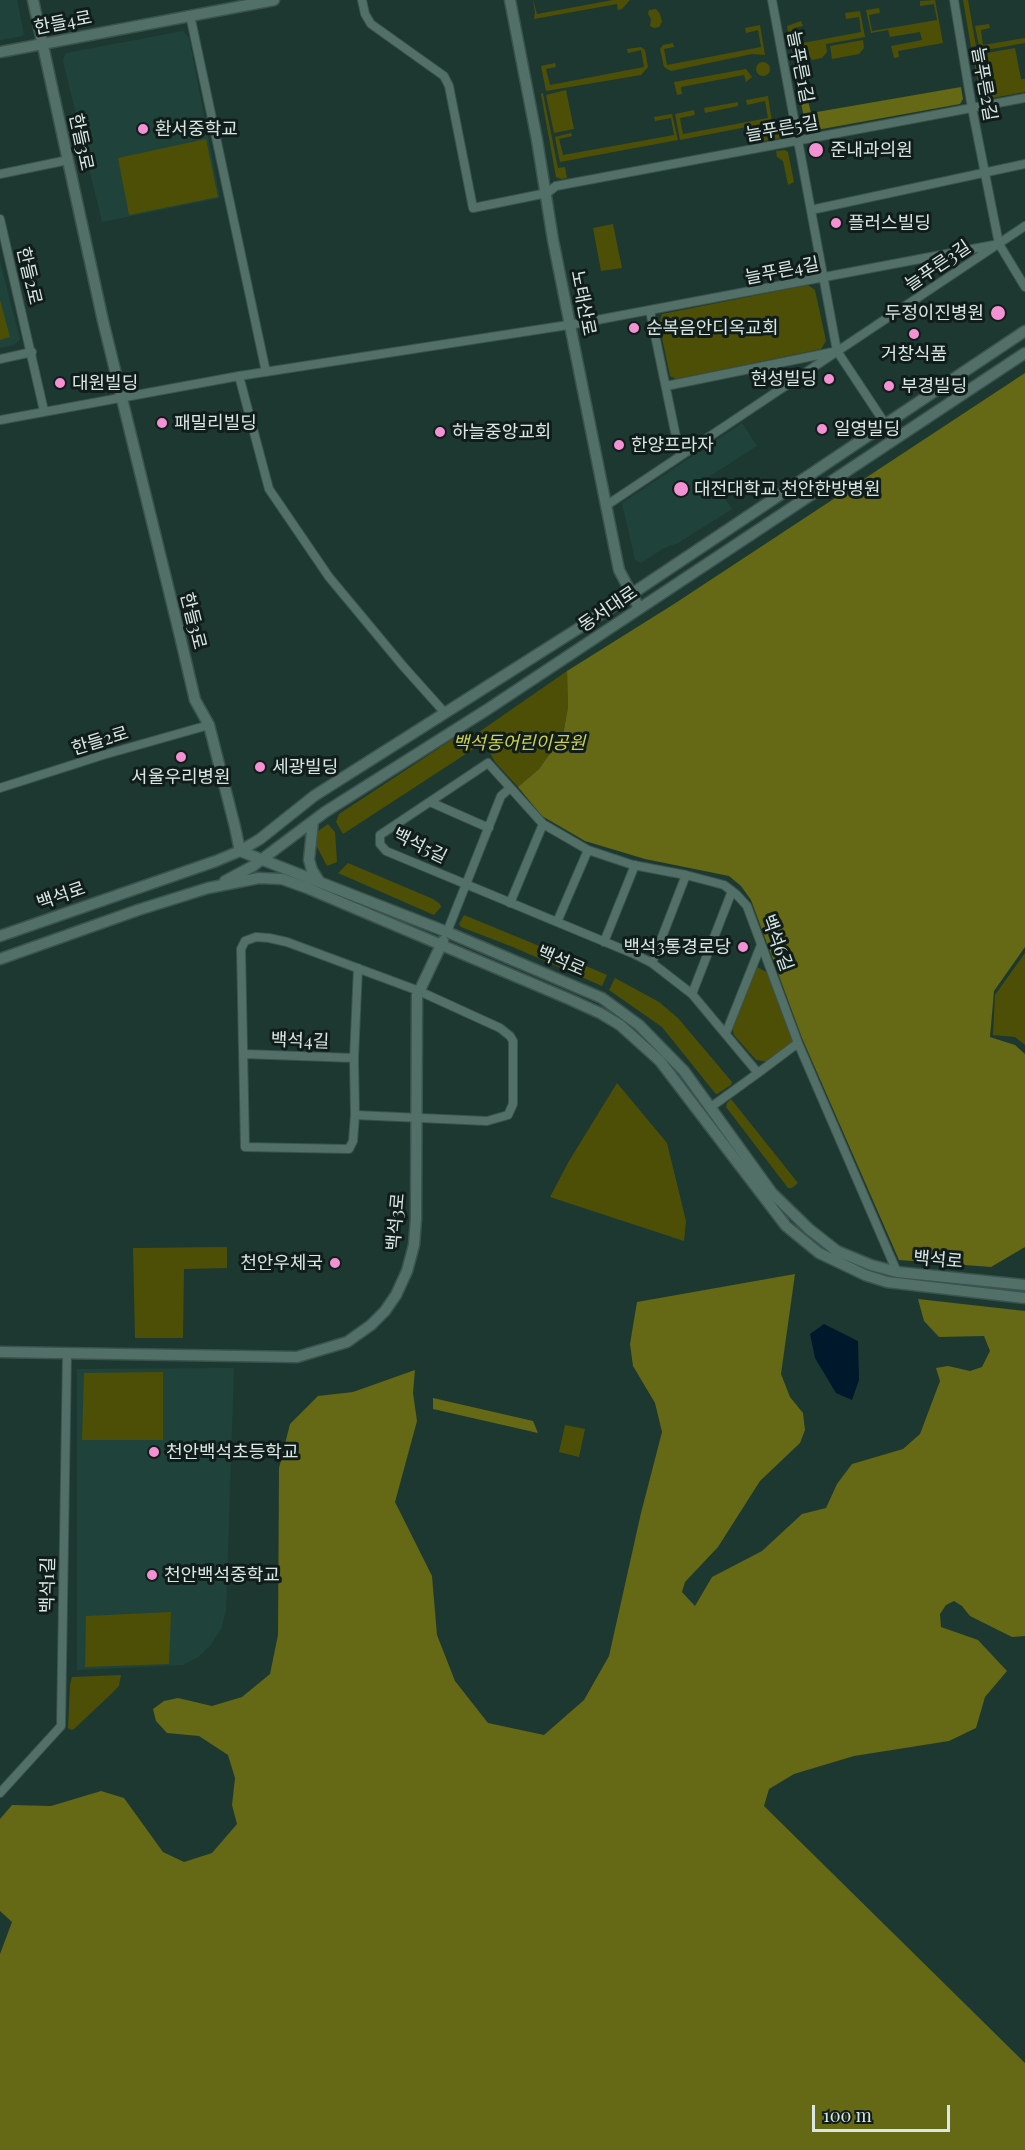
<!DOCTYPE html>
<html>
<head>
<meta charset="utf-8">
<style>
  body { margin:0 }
  #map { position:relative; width:1025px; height:2150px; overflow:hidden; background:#1d3831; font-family:"Playfair Display",serif }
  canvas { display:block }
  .scale { position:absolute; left:812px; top:2105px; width:138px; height:27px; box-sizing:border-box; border:3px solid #d8e7e3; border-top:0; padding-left:8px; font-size:18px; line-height:21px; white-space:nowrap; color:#d8e7e3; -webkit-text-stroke:4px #111d1a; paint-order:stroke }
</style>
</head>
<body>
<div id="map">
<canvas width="1025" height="2150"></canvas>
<div class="scale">100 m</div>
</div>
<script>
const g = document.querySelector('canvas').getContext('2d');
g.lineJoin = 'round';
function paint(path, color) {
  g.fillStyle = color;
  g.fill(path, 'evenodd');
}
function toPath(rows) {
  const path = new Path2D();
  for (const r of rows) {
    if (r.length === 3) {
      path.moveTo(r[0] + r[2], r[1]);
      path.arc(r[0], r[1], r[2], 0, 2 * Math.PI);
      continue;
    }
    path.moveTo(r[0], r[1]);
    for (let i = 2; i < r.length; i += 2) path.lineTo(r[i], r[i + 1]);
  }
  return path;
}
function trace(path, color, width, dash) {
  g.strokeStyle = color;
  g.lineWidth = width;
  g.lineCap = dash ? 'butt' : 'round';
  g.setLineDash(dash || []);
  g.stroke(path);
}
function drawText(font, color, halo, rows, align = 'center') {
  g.font = font + ' "Playfair Display","Noto Sans KR",serif';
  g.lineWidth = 6;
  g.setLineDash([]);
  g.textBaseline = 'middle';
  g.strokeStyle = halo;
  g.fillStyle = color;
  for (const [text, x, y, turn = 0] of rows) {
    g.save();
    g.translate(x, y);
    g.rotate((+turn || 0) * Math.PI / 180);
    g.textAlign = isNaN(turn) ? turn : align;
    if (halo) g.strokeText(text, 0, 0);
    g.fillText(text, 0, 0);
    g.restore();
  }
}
const built = toPath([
  [0,0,17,0,24,34,22,36,0,40],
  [183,31,189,38,220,198,102,222,63,61,64,57,66,53],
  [0,262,20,339,14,345,0,348],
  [742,423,757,446,710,476,732,509,678,543,664,548,641,563,635,560,622,503],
  [234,1368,226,1611,221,1629,210,1646,198,1657,183,1665,77,1670,77,1369]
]);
const green = toPath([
  [533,0,537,14,613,0,630,0,622,9,618,10,617,4,534,19,535,12],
  [935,0,943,43,898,51,899,57,894,58,891,46,922,40,920,32,890,37,888,30,871,33,866,10,879,8,880,13,869,15,872,31,937,20,934,4,920,6,920,1],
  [963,0,968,0,976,46,971,47],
  [656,9,660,14,662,22,659,27,654,28,650,26,651,19,648,14,649,10],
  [860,11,865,37,826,44,827,52,822,58,812,60,807,52,792,53,787,26,801,21,803,26,794,28,797,44,861,32,859,17,846,19,845,13],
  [989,24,990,28,981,30,983,45,1025,38,1025,43,980,51,975,26],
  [760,25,765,55,752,54,671,71,664,67,660,49,663,45,673,43,674,47,664,49,667,65,761,47,758,30,746,33,745,28],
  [863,40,864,48,859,54,832,59,830,46],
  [641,47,645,50,648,67,641,75,546,91,541,66,555,63,556,67,546,69,550,85,644,67,641,50,628,53,627,49],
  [1015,48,1021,79,1025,79,1025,92,986,99,980,95,972,51,977,50,985,91,988,90,981,54],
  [763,69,7],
  [746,69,752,77,746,82,744,75,681,87,682,94,677,95,674,82],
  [566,90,574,129,554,133,546,95],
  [543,93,558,168,565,167,567,178,561,179,556,177,541,94],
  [768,96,772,122,680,140,675,114,694,110,695,115,680,118,683,134,768,118,765,101,747,105,746,100],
  [738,102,738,106,705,113,704,108],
  [672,114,678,140,560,162,555,137,571,133,572,136,559,139,563,155,674,135,671,118,655,121,654,117],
  [782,117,785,130,781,138,763,141,761,134,777,128],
  [206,139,218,197,129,215,118,158],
  [785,150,788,152,794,182,788,185,783,161,777,157,776,151],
  [613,224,622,268,601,271,593,228],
  [808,285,815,290,826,341,821,349,676,379,670,376,659,323,662,314],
  [0,300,10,337,0,340],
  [567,671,568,707,563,735,539,769,518,787,495,762,479,732],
  [462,733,466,733,475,748,343,834,336,822,339,814],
  [328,824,335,832,337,862,327,866,315,843,315,837,318,831],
  [348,863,433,899,440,904,441,907,434,915,338,873],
  [464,915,549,950,607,975,602,986,513,947,461,927,459,924],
  [1025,953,1025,1045,1015,1037,993,1035,995,995],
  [757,967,770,974,792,1034,793,1041,770,1062,756,1060,734,1035,732,1028],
  [615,978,659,1002,678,1018,732,1082,731,1085,717,1094,715,1093,662,1027,609,990],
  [617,1083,667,1143,686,1221,684,1241,550,1197,569,1161],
  [731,1099,798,1183,792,1188,788,1188,726,1107,727,1103],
  [227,1247,227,1268,184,1269,183,1338,135,1338,133,1248],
  [163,1372,163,1440,82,1440,84,1373],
  [565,1425,585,1429,579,1457,559,1452],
  [171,1612,169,1664,85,1667,86,1616],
  [121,1675,119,1686,108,1697,74,1729,71,1730,68,1728,70,1685,72,1677]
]);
const forest = toPath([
  [961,87,963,99,960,104,811,131,806,129,800,97,807,96,811,113],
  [1025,373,1025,947,994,991,990,1037,1015,1045,1025,1054,1025,1247,991,1267,899,1260,802,1038,751,900,741,886,729,876,645,859,585,841,542,816,518,787,539,769,563,735,568,707,567,671,674,604],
  [795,1274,781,1374,790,1397,803,1413,805,1430,800,1443,760,1481,718,1547,685,1582,682,1592,695,1606,712,1577,762,1551,802,1514,826,1508,837,1484,852,1464,903,1449,920,1434,940,1381,936,1368,948,1366,970,1371,982,1367,990,1351,984,1336,939,1337,924,1321,918,1299,1025,1311,1025,1636,1012,1637,970,1616,962,1606,954,1601,946,1605,940,1614,941,1627,978,1640,1007,1671,985,1697,976,1728,949,1741,854,1756,794,1774,769,1789,764,1806,1025,2063,1025,2150,0,2150,0,1954,12,1922,0,1911,0,1819,12,1805,51,1806,101,1791,124,1798,163,1852,184,1862,212,1853,237,1824,232,1805,235,1778,228,1755,199,1736,167,1733,156,1721,153,1709,164,1701,178,1698,212,1706,242,1697,270,1674,278,1635,279,1468,290,1424,318,1396,353,1392,415,1370,413,1393,417,1421,395,1502,432,1576,437,1635,455,1681,488,1723,544,1735,584,1700,609,1656,641,1513,662,1432,655,1403,633,1366,630,1344,637,1302],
  [433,1398,533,1421,538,1433,433,1409]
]);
const water = toPath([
  [824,1324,858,1341,859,1380,852,1400,836,1393,815,1358,810,1334]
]);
const street = toPath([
  [362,0,365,14,371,24,444,76,449,86,473,208,547,193,556,186,1025,98],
  [772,0,837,351,886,425],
  [954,0,972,108,999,244,1025,287],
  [190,15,266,372],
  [0,174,68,160],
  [811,210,1025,164],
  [0,219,44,411],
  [650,311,680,456],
  [0,359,32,352],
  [239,376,269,489,329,577,403,666,445,713],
  [666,386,833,352],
  [0,420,239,376,581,323,999,244],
  [607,505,1025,226],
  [0,788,103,755,209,725],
  [430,802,489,828],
  [510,903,543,824],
  [557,922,588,850],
  [447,932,501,796,510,788],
  [256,937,269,938,287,942,419,991,500,1028,510,1036,513,1041,513,1104,508,1115,487,1121,355,1115,353,1141,349,1149,245,1147,241,949,245,941,256,937],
  [604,942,635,865],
  [652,963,686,875],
  [692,994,732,891],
  [726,1033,761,945],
  [244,1054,354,1058],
  [758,1073,798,1043],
  [711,1107,758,1073,692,994,652,963,634,954,386,851,380,844,380,835,488,763,543,824,588,850,633,865,686,875,724,885,737,895,747,906,798,1043,897,1272],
  [355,1115,354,1058,358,968],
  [0,1793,61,1726,67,1354]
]);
const secondary = toPath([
  [33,0,103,321,180,636,195,700,209,725,235,827,240,851],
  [510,0,537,140,553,240,619,570,639,608],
  [0,52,274,0],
  [313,821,309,860,312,870,319,881],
  [240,851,447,932,602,998,639,1025,684,1071,772,1193,809,1229,837,1251,871,1265,897,1272,1025,1285],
  [225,881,253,866,325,812,488,709,1025,353],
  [0,936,216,861,240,851,260,839,314,796,609,609,1025,331],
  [0,959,138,910,208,888,259,878,282,879,307,888,569,999,600,1013,620,1025,660,1061,786,1226,819,1253,865,1275,887,1282,1025,1298],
  [0,1352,297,1357,347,1342,371,1325,385,1311,396,1295,407,1271,414,1245,416,1219,417,996,443,941]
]);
const markers = [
  [143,129,6,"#f491d4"],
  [816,150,8,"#f491d4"],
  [836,223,6,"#f491d4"],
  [998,313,8,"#f491d4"],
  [634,328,6,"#f491d4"],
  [914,334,6,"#f491d4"],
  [829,379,6,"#f491d4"],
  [60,383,6,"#f491d4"],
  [889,386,6,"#f491d4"],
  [162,423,6,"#f491d4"],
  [822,429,6,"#f491d4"],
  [440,432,6,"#f491d4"],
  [619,445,6,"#f491d4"],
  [681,489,8,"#f491d4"],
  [181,757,6,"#f491d4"],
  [260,767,6,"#f491d4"],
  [743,947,6,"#f491d4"],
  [335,1263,6,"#f491d4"],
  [154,1452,6,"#f491d4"],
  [152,1575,6,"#f491d4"]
];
const streetNames = [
  ["한들4로",63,23,-11],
  ["늘푸른1길",800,67,79],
  ["늘푸른2길",984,84,80],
  ["늘푸른5길",782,129,-10],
  ["한들3로",81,142,78],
  ["늘푸른3길",938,266,-34],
  ["늘푸른4길",782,271,-11],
  ["한들2로",29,276,77],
  ["노태산로",583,303,79],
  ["동서대로",608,609,-34],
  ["한들3로",193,621,76],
  ["한들2로",100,741,-17],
  ["백석5길",420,846,26],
  ["백석로",61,896,-19],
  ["백석6길",777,943,70],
  ["백석로",561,961,23],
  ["백석4길",300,1041,2],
  ["백석3로",396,1222,-85],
  ["백석로",938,1260,5],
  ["백석1길",48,1585,-89]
];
const poiNames = [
  ["환서중학교",155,129],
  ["준내과의원",830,150],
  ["플러스빌딩",848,223],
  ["두정이진병원",984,313,"right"],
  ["순복음안디옥교회",646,328],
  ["거창식품",914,354,"center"],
  ["현성빌딩",817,379,"right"],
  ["대원빌딩",72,383],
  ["부경빌딩",901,386],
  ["패밀리빌딩",174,423],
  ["일영빌딩",834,429],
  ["하늘중앙교회",452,432],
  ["한양프라자",631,445],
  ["대전대학교 천안한방병원",694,489],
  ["세광빌딩",272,767],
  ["서울우리병원",181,777,"center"],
  ["백석3통경로당",731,947,"right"],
  ["천안우체국",323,1263,"right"],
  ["천안백석초등학교",166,1452],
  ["천안백석중학교",164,1575]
];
const parkNames = [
  ["백석동어린이공원",519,743]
];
paint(built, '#1f433b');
paint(green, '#4d4f06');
paint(forest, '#656814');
paint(water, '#00182b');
trace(street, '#3b534e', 10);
trace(secondary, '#3b534e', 13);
trace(street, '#537068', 8);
trace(secondary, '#537068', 10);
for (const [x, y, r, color] of markers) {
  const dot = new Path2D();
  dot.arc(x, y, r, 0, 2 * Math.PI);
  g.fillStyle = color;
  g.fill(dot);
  trace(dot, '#111d1a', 2);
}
drawText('18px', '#d8e7e3', '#111d1a', streetNames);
drawText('18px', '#d8e7e3', '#111d1a', poiNames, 'left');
drawText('italic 18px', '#ced34a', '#111d1a', parkNames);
</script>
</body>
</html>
